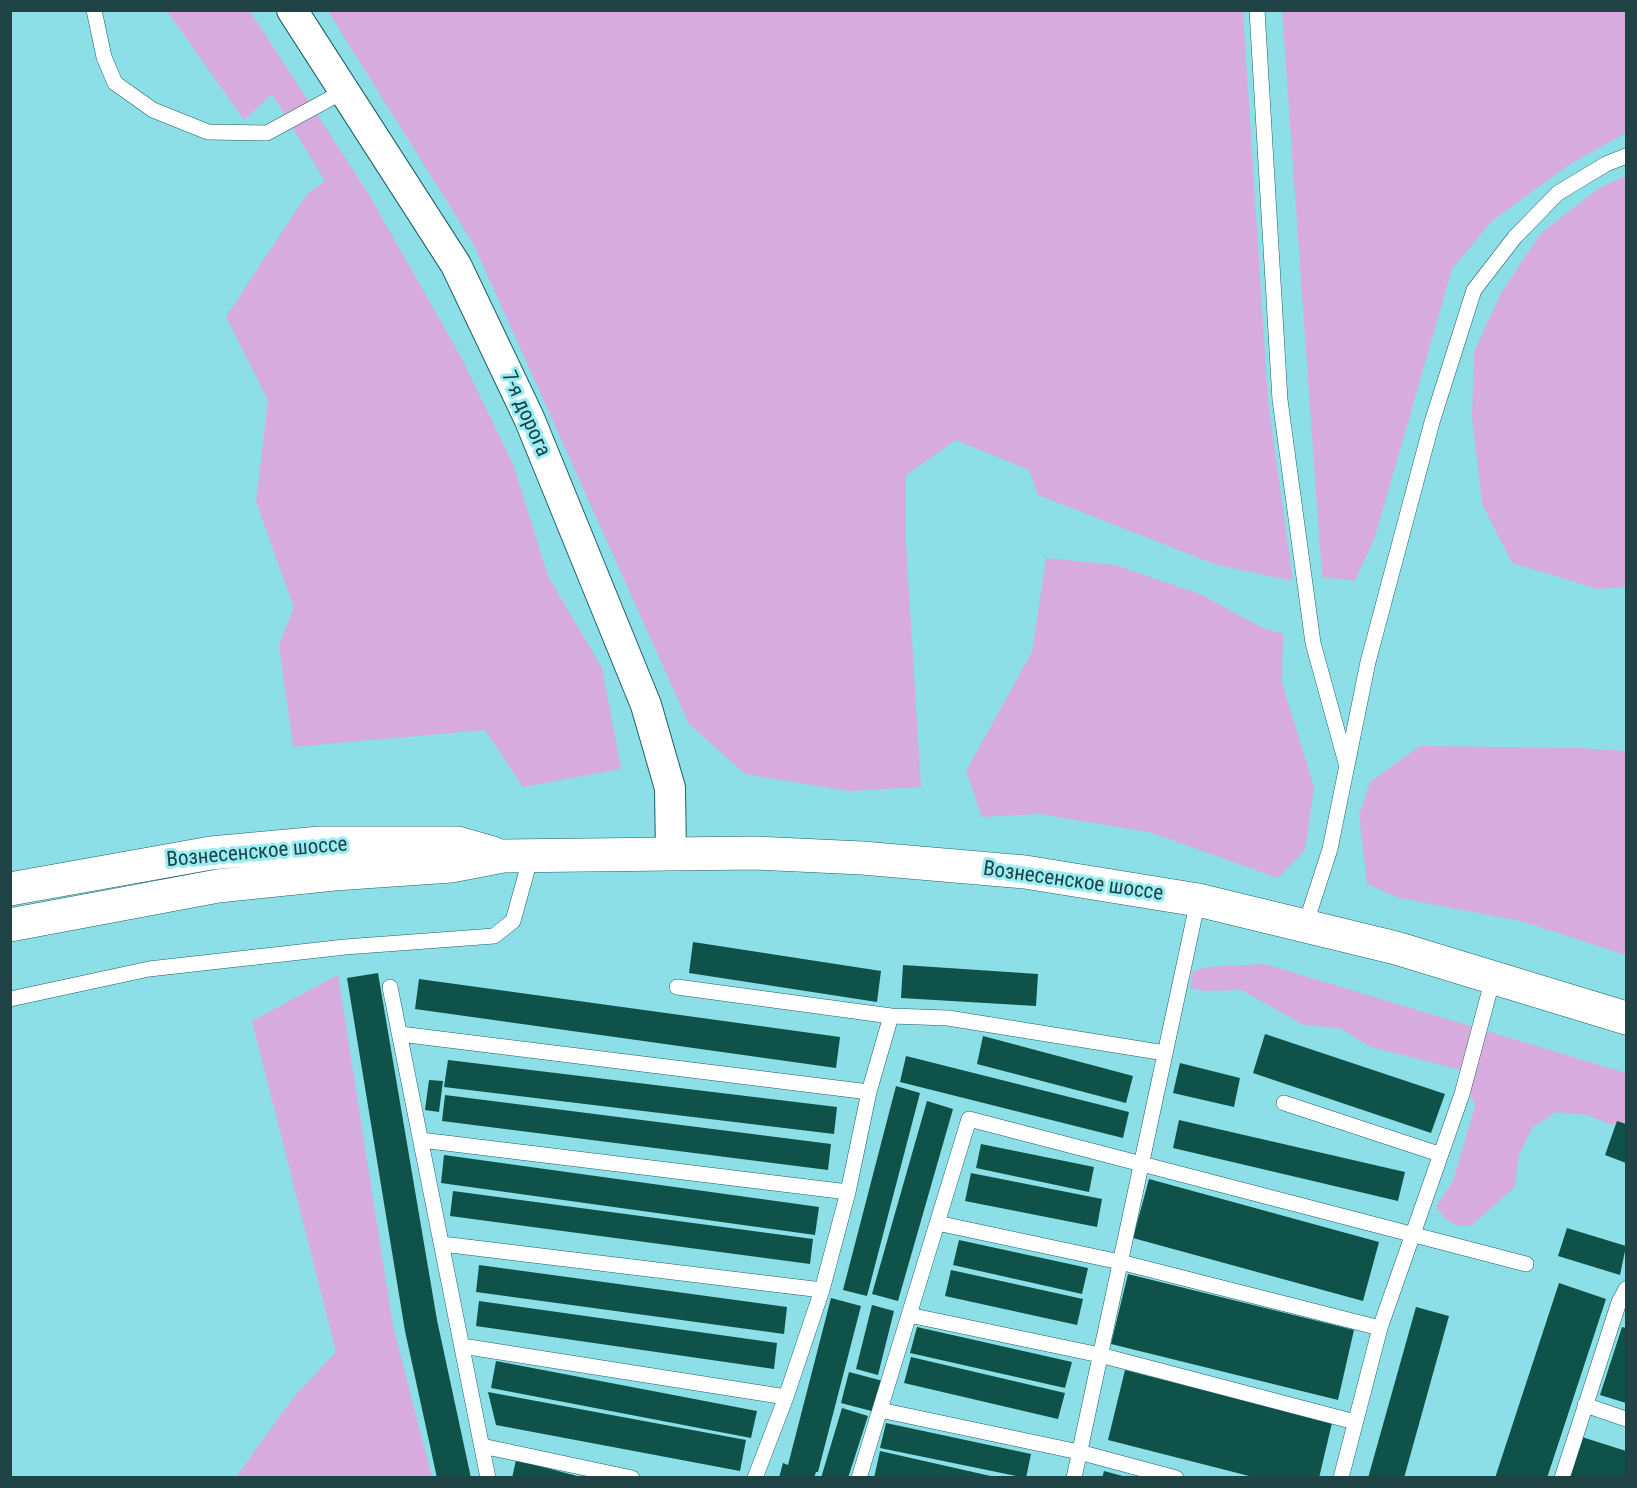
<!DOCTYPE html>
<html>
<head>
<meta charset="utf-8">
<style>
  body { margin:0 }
  #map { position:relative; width:1637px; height:1488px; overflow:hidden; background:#8cdfe6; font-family:"Roboto Condensed",sans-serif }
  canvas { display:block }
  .frame { position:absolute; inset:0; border:12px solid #204346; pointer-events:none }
</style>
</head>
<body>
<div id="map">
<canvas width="1637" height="1488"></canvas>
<div class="frame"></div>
</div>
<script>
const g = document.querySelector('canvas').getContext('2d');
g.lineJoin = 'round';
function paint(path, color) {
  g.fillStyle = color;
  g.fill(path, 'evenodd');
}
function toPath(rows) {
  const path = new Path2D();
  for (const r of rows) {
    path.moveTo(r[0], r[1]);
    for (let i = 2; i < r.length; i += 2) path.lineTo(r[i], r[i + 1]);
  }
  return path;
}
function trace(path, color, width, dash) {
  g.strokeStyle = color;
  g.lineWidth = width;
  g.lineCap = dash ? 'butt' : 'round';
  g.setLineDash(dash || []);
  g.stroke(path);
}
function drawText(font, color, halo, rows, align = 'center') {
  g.font = font + ' "Roboto Condensed",sans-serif';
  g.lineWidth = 6;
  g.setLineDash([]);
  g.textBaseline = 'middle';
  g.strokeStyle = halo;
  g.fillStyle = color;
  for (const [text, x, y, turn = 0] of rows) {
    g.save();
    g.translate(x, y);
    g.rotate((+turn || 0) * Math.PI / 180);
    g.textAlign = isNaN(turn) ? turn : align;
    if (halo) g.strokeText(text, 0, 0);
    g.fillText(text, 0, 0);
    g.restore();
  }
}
const green = toPath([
  [167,11,250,11,368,193,461,357,513,464,548,576,602,668,621,769,523,787,485,730,293,747,279,645,294,608,256,502,268,400,226,317,307,194,325,181,272,94,244,120],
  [328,11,1243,11,1268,401,1293,581,1217,565,1038,495,1029,470,956,440,906,475,906,544,921,787,849,791,745,774,689,724,473,243],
  [1282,11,1626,11,1626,133,1570,164,1492,221,1452,269,1375,537,1355,581,1322,577],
  [1626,176,1626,587,1598,589,1512,563,1482,504,1472,416,1474,352,1501,293,1540,234,1599,188],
  [1046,558,1115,565,1200,594,1261,627,1283,634,1282,683,1314,787,1305,850,1278,878,1149,832,1039,814,982,817,966,771,1032,652],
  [1420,746,1579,748,1626,751,1626,955,1521,921,1399,898,1367,884,1359,815,1370,782],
  [1265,964,1626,1073,1626,1130,1587,1115,1556,1112,1532,1128,1519,1155,1515,1187,1471,1226,1457,1226,1444,1218,1436,1206,1453,1181,1475,1106,1469,1092,1469,1072,1371,1047,1339,1028,1304,1025,1241,990,1205,991,1190,988,1192,972,1206,967],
  [338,975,393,1326,432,1477,236,1477,293,1398,336,1352,252,1021]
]);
const building = toPath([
  [693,942,881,971,877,1002,689,973],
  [903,965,1038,974,1036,1006,901,998],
  [378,973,437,1320,471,1478,437,1478,405,1331,347,978],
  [419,979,840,1037,836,1068,415,1009],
  [1265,1034,1445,1094,1431,1133,1253,1073],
  [983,1036,1133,1076,1126,1103,977,1064],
  [906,1056,1129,1112,1123,1138,900,1082],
  [448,1060,837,1107,834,1134,444,1087],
  [1180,1063,1240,1078,1234,1107,1173,1093],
  [429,1080,443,1081,439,1112,425,1110],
  [896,1086,920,1093,867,1296,843,1290],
  [445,1095,831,1144,828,1170,442,1121],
  [927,1101,953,1109,898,1301,872,1294],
  [1179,1120,1405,1172,1398,1201,1173,1148],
  [1617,1121,1626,1124,1626,1163,1605,1155],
  [981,1144,1094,1167,1089,1192,976,1168],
  [444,1155,819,1207,815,1235,441,1183],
  [971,1173,1102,1199,1097,1227,965,1201],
  [1149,1179,1379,1242,1363,1301,1133,1238],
  [453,1191,813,1239,810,1264,450,1216],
  [1567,1228,1626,1246,1620,1275,1558,1256],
  [959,1240,1088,1268,1082,1294,953,1265],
  [479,1265,787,1307,784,1334,476,1292],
  [951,1270,1083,1299,1077,1325,945,1296],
  [1128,1274,1354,1330,1338,1400,1111,1344],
  [1559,1283,1606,1299,1547,1478,1495,1478],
  [831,1298,861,1306,818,1472,816,1472,814,1478,779,1478,783,1463,788,1465],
  [479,1301,777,1343,774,1369,476,1326],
  [872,1305,894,1311,878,1375,856,1369],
  [1416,1307,1449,1316,1404,1478,1368,1478],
  [917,1327,1072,1362,1065,1388,910,1353],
  [1622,1327,1626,1328,1626,1403,1600,1395],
  [911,1357,1065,1393,1058,1419,904,1383],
  [496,1361,757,1411,751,1438,491,1388],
  [1125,1370,1332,1423,1319,1478,1257,1478,1108,1440],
  [849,1372,883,1381,875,1412,841,1403],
  [488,1392,746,1440,740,1471,496,1425],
  [842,1408,868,1416,848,1478,821,1478],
  [886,1423,1031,1454,1026,1478,880,1448],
  [1582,1437,1626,1451,1626,1478,1569,1478],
  [880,1451,995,1477,995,1478,874,1478],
  [516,1460,581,1477,581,1478,512,1478],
  [1104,1471,1126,1477,1126,1478,1102,1478]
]);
const service = toPath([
  [94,10,104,57,115,83,153,110,208,132,267,133,344,91],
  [1257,10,1280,400,1313,643,1346,763],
  [1305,926,1330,849,1368,662,1432,422,1474,290,1515,237,1558,193,1606,164,1626,156],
  [390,987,488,1478],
  [677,987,891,1016,948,1018,1165,1053],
  [10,999,149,969,345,947,494,936,513,921,531,856],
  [400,1034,869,1092],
  [1284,1103,1439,1154],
  [421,1140,848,1192],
  [937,1223,1120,1262,1380,1328],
  [442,1244,822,1290],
  [909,1315,1100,1355,1355,1422],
  [462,1346,786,1397],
  [1585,1405,1626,1419],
  [880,1410,1079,1452,1176,1478],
  [482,1446,632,1478],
  [755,1478,786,1397,822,1290,848,1192,869,1092,891,1016],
  [859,1478,969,1119,1526,1264],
  [1074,1478,1198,900],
  [1341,1478,1380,1328,1462,1094,1493,978],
  [1562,1478,1619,1302,1626,1289]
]);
const minor = toPath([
  [292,10,456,265,529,418,646,705,670,788,671,854]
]);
const primary = toPath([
  [10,889,211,853,320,843,458,843,493,853],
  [10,925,218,886,334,874,451,866,503,856,755,853,862,858,1025,872,1198,900,1396,948,1626,1018]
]);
const streetNames = [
  ["7-я дорога",525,414,66],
  ["Вознесенское шоссе",257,853,-5],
  ["Вознесенское шоссе",1073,882,8]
];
paint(green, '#d8abde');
paint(building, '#0f524a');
trace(service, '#1e6065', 16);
trace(minor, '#1e6065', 32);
trace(primary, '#1e6065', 34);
trace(service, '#fff', 15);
trace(minor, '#fff', 30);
trace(primary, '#fff', 33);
drawText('21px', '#204346', '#99edf3', streetNames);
</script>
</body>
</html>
